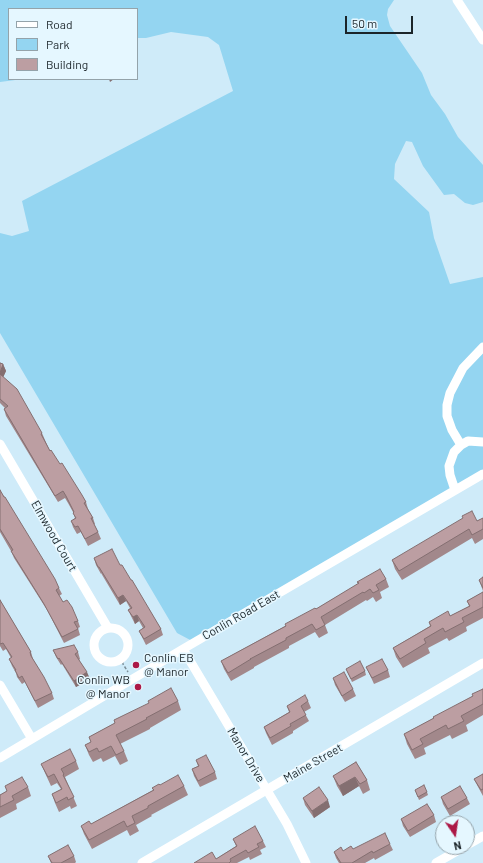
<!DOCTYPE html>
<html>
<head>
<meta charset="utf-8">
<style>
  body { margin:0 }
  #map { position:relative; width:483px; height:863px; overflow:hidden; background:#cfebf9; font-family:Barlow,sans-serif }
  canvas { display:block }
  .legend { position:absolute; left:8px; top:8px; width:130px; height:72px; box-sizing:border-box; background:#e5f7ff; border:1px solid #94a3aa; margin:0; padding:5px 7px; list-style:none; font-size:12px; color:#1b252a }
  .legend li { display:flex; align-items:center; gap:8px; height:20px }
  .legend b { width:20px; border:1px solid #94a3aa }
  .north { position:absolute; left:435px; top:815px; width:40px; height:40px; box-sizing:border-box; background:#e5f7ff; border:1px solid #94a3aa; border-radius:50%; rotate:167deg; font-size:11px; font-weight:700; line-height:16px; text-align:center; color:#1b252a }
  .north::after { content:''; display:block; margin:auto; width:14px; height:18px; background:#ac1846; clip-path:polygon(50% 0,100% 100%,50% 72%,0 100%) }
  .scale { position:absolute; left:345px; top:16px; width:68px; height:18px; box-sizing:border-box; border:2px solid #1b252a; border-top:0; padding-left:5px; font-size:12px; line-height:14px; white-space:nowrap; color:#1b252a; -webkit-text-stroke:3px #e5f7ff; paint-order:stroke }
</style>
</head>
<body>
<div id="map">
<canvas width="483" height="863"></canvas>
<ul class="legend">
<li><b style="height:5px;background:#fff"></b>Road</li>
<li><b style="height:11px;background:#94d5f1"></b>Park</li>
<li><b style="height:11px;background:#bc9ea2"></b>Building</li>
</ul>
<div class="north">N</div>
<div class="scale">50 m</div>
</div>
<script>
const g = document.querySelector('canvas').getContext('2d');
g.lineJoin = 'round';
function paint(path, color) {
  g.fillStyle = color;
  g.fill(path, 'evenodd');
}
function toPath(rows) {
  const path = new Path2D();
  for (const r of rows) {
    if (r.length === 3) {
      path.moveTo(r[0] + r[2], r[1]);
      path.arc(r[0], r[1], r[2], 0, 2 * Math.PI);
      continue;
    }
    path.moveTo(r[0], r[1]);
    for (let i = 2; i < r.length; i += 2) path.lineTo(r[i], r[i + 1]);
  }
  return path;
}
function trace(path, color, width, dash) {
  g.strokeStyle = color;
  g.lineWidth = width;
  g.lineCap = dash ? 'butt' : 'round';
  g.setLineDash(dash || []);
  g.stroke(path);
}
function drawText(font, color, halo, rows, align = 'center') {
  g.font = font + ' Barlow,sans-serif';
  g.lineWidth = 3;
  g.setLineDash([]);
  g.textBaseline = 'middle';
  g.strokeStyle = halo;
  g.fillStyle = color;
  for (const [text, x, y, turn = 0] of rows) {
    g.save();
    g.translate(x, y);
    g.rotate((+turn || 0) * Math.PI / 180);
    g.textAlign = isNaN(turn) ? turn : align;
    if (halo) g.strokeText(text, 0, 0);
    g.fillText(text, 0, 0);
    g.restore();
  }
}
const green = toPath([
  [0,0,394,0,388,9,387,15,390,26,422,73,431,95,445,114,458,137,483,165,483,202,473,205,465,203,454,194,444,195,423,166,412,142,406,141,395,164,394,179,429,212,434,238,450,284,483,277,483,473,194,642,177,633,0,333,0,233,12,236,29,231,22,201,233,91,219,45,208,37,171,32,146,38,137,38,137,9,111,8,9,9,9,79,23,79,0,82]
]);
const path = toPath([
  [122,657,123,664,128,672]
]);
const minor = toPath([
  [457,0,483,40],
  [0,444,108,628],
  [461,445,452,430,447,416,447,405,450,393,463,368,483,347],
  [455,490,450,475,449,466,454,452,461,445,468,441,483,442],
  [111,645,17],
  [183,649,287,824,306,863],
  [0,685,32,739],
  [0,758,183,649,483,474],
  [467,845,483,836],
  [142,863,483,663],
  [436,863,464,847]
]);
const wall = toPath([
  [0,363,3,364,6,371,3,377,42,433,45,440,50,451,86,502,88,509,93,518,95,524,94,524,98,532,101,539,88,546,81,532,77,534,73,527,71,521,75,518,73,513,73,512,68,503,65,498,58,502,6,416,4,409,5,408,0,403],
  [0,490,59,588,62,594,59,596,63,602,78,621,80,627,78,628,80,635,64,643,47,610,14,558,11,551,0,532],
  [483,518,483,539,475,544,472,538,402,580,395,569,392,560],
  [94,558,120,565,161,629,163,635,146,645,139,631,143,628,139,621,135,624,128,610,130,608,126,601,120,605,101,573,101,574,96,565],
  [483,577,483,591,479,580],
  [386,579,389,587,380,592,382,598,376,602,373,597,367,601,366,600,325,625,328,633,319,638,315,632,289,646,289,648,254,667,254,668,231,681,224,669,221,661,316,609,358,584,357,582],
  [483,592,483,618,466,627,467,631,449,641,447,638,428,648,430,653,403,668,396,657,393,648,430,626,429,622,450,616,469,606,467,601],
  [0,600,31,652,33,659,52,693,54,699,38,708,25,682,22,684,17,677,16,673,12,666,9,659,11,658,6,649,3,651,0,646],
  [53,650,78,652,80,659,79,660,90,679,76,687,62,664,61,665,56,657],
  [366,667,388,670,390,677,374,684,369,673],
  [346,669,365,671,366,675,352,682],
  [333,678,353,689,356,696,345,702,335,685],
  [483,689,483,715,466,725,468,731,452,739,450,735,424,748,426,754,415,759,407,744,404,734,434,718,473,696],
  [178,701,181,710,150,728,150,729,120,744,124,751,128,761,120,765,115,756,103,762,101,758,93,762,89,755,85,745,91,742,89,737,115,723,114,720],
  [308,701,311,708,304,712,309,721,293,731,293,733,272,745,266,733,264,727,289,712,287,706],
  [196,760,215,772,217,779,200,787,194,776,192,769,198,766],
  [76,761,79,769,65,777,77,806,71,809,70,806,59,812,55,803,52,794,61,789,57,783,51,786,45,773,41,764],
  [356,762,367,780,370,790,363,794,359,786,343,796,337,786,333,776],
  [483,774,483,796,477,785,474,779],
  [160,785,184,786,188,795,151,815,152,816,136,825,139,831,130,836,127,830,92,849,84,834,81,826,91,824,153,790,152,788],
  [5,786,28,787,31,796,16,804,17,809,0,818,0,795,7,791],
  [415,790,427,792,428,795,419,800],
  [441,797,467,798,470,804,450,816,443,804],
  [303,798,330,807,314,818,305,805],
  [434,815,436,822,410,837,403,826,401,819],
  [233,839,263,841,266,847,260,850,262,854,250,860,249,857,237,863,194,863,216,859,236,846],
  [390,844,393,850,375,860,374,858,365,863,339,863,336,858,334,852],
  [48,856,74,856,76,862,75,863,51,863]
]);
const shadedWall = toPath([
  [109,79,114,79,110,82],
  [3,364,6,371,2,380,0,375,0,373],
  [123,595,126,601,120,605,118,598],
  [137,615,139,621,135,624,133,617],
  [87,672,90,679,76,687,74,681],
  [355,777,359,786,343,796,339,786],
  [328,800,330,807,314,818,312,811]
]);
const building = toPath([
  [0,363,3,364,0,373,0,363],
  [0,374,17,389,42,433,41,434,50,451,51,450,60,464,62,463,82,495,86,502,84,503,93,518,91,518,98,532,85,539,78,526,75,527,71,521,76,518,73,513,74,512,66,496,63,491,55,496,4,409,8,406,0,399,0,374],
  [0,490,4,497,5,497,55,579,59,588,56,590,63,602,67,600,72,607,78,621,74,622,78,629,62,637,44,604,11,551,13,550,0,529,0,490],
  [472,511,477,521,483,518,483,529,472,535,469,529,399,571,392,560,463,518,462,516,472,511],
  [112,549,120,565,122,565,131,580,132,580,161,629,144,639,139,631,145,627,137,615,133,617,128,610,132,608,123,595,118,598,99,567,98,567,94,558,112,549],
  [380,569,386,579,376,585,379,590,373,593,370,589,364,593,363,592,321,617,325,625,316,630,312,624,286,638,286,640,250,659,251,659,228,673,221,661,286,626,285,624,315,608,316,609,359,583,357,582,380,569],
  [483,577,483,588,479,580,483,577],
  [483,592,483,607,462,618,464,622,445,632,443,628,424,639,426,643,400,659,393,648,431,626,429,622,448,611,450,616,470,606,467,601,483,592],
  [0,600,31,652,30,652,31,656,44,677,52,693,35,701,22,676,19,678,15,670,16,670,9,659,12,657,3,643,0,644,0,600],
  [74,645,78,652,75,654,87,672,74,681,59,658,58,659,53,650,74,645],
  [382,659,388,670,372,678,366,667,382,659],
  [360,661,365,671,351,679,346,669,360,661],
  [344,672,353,689,342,696,333,678,344,672],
  [171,688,178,701,146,718,147,719,116,735,124,751,116,755,111,746,99,752,97,748,89,752,85,745,91,742,89,737,115,723,114,720,149,703,148,701,171,688],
  [483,689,483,704,461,716,464,721,448,729,446,725,420,739,423,744,412,750,404,734,434,718,433,717,473,696,472,694,483,689],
  [305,695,308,701,301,706,306,715,290,724,291,726,270,738,264,727,290,712,287,706,305,695],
  [70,749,76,761,61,769,64,774,63,775,74,797,68,800,67,797,56,803,52,794,62,789,54,774,48,777,41,764,70,749],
  [206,755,215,772,198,781,192,769,199,766,196,760,206,755],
  [356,762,367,780,360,784,355,777,339,786,333,776,356,762],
  [483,774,483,789,481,790,474,779,483,774],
  [178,775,184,786,148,806,148,808,132,816,135,823,127,827,124,821,89,840,81,826,89,821,91,824,154,790,152,788,159,784,160,785,178,775],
  [22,777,28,787,12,796,14,800,0,807,0,795,7,791,5,786,22,777],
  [424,785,427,792,418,797,415,790,424,785],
  [460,786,467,798,448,809,441,797,460,786],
  [319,787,328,800,312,811,303,798,319,787],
  [427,804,434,815,408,831,401,819,427,804],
  [255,826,263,841,257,844,259,847,248,853,246,850,230,859,231,861,229,863,194,863,212,852,216,859,237,846,233,839,255,826],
  [385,833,390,844,373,853,372,851,352,863,341,863,334,852,341,847,343,851,351,846,353,849,385,833],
  [68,845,74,856,61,863,52,863,48,856,68,845]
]);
const markers = [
  [136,665,4,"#ac1846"],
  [138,687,4,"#ac1846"]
];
const streetNames = [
  ["Elmwood Court",54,536,60],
  ["Conlin Road East",241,615,-30],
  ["Manor Drive",246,755,59],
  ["Maine Street",313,763,-30]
];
const poiNames = [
  ["Conlin EB",144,658],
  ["@ Manor",144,672],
  ["Conlin WB",130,680,"right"],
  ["@ Manor",130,694,"right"]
];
paint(green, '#94d5f1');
trace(path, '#7c8f99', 1.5, [3, 2]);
trace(minor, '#fff', 9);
paint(wall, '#a2888b');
paint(shadedWall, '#846f71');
paint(building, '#bc9ea2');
trace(building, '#846f71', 1);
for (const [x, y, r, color] of markers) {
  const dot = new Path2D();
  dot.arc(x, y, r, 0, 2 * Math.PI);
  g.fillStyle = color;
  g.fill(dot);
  trace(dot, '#e5f7ff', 1.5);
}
drawText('12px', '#1b252a', '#e5f7ff', streetNames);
drawText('12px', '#1b252a', '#e5f7ff', poiNames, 'left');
</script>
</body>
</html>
